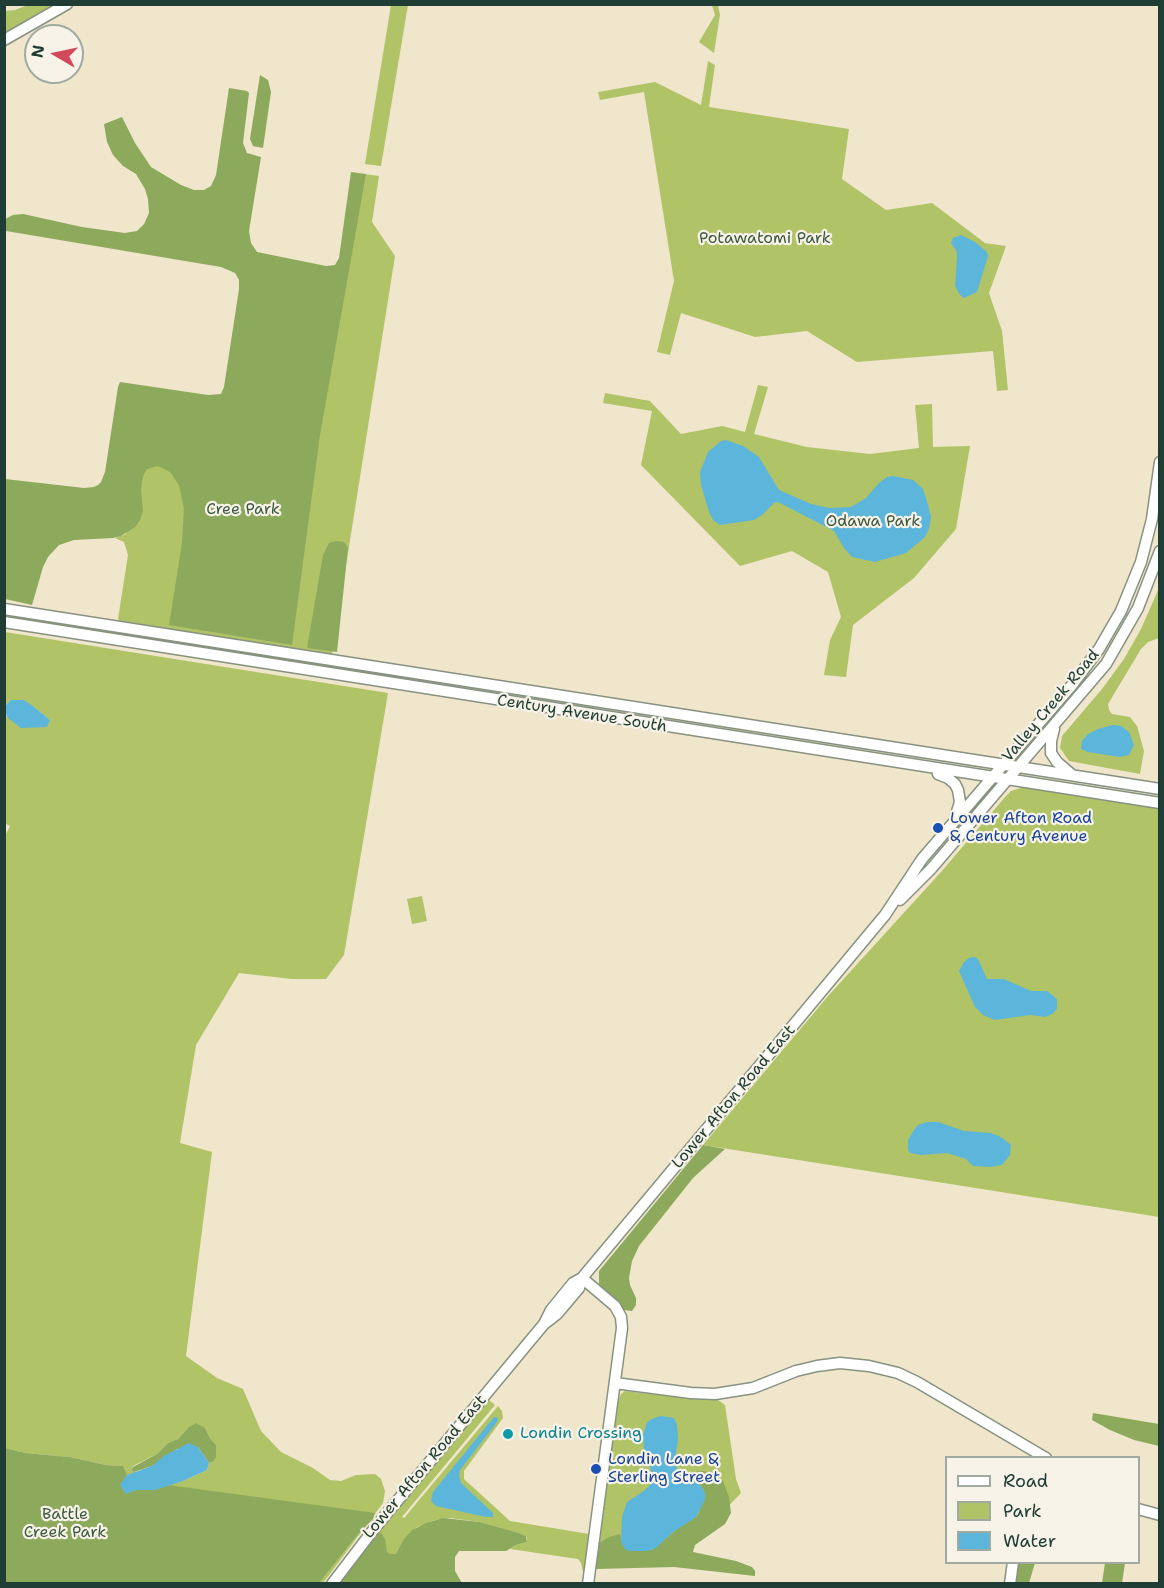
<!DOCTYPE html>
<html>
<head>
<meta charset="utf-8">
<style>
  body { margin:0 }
  #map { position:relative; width:1164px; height:1588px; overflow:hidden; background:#efe6cc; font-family:"Shantell Sans",sans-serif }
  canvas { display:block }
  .frame { position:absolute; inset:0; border:6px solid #1f3d34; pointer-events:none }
  .legend { position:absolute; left:945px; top:1456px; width:195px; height:108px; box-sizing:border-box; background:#f7f3e8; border:2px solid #a1aaa0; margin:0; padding:8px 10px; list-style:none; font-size:18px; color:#1f3d34 }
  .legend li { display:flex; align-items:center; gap:12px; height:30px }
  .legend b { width:30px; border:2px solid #a1aaa0 }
  .north { position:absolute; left:24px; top:24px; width:60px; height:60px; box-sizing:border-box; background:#f7f3e8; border:2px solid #a1aaa0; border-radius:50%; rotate:279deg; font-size:16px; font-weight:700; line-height:24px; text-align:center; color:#1f3d34 }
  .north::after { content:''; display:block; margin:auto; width:21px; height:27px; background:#d1495b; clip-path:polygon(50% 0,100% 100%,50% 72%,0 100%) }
</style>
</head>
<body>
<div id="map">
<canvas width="1164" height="1588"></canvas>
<div class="frame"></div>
<ul class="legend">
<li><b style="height:8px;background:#fff"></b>Road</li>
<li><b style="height:16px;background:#b1c367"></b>Park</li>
<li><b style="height:16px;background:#5cb5da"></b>Water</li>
</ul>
<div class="north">N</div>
</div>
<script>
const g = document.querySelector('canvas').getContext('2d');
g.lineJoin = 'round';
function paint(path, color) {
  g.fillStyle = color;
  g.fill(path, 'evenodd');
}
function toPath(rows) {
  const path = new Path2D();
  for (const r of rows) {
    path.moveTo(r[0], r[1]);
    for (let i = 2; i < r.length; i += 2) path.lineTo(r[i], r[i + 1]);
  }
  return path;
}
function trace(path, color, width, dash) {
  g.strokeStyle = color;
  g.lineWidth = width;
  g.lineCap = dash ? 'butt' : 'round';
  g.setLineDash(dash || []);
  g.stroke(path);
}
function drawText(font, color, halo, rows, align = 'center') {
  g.font = font + ' "Shantell Sans",sans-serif';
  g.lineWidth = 4.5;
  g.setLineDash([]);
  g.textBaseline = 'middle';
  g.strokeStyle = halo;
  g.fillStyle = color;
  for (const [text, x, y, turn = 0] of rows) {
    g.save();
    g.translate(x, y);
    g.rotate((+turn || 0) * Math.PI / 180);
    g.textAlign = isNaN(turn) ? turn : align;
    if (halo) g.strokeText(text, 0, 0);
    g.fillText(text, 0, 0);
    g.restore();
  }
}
const green = toPath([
  [28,5,55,5,5,33,6,23,5,11,15,10],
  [391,5,408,5,381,166,365,164],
  [712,5,718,5,720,15,714,53,699,42,715,15],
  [708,61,715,65,709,107,849,129,842,179,886,210,932,203,985,243,1006,246,989,293,1002,331,1008,390,997,391,993,351,857,362,807,331,755,337,681,313,670,355,657,352,674,281,644,92,600,100,598,92,655,82,701,105],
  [364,174,379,176,372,222,395,256,332,654,337,655,336,657,117,623,120,621,118,619,128,555,124,542,115,538,126,534,121,384,224,400,348,273],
  [758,385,768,387,754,434,807,447,870,454,919,448,915,405,932,404,933,447,970,446,956,529,914,578,853,625,846,677,824,675,830,640,841,617,828,572,792,551,740,566,641,465,652,411,603,403,605,393,650,401,681,434,722,426,745,432],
  [1159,588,1159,638,1148,642,1141,649,1108,704,1109,710,1112,714,1130,717,1137,726,1144,751,1140,774,1069,761,1060,748,1062,736,1102,689,1124,659,1141,629],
  [5,632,388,693,344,955,326,979,292,979,239,973,196,1045,180,1143,212,1152,186,1356,217,1378,243,1389,261,1431,281,1452,313,1468,330,1480,341,1481,356,1475,375,1474,381,1479,385,1491,383,1503,323,1583,5,1583,125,1472,122,1466,106,1465,70,1457,25,1453,5,1448,4,838,10,826,4,823,4,712,8,718,50,720,24,700,11,700,5,706],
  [188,1428,205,1428,210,1438,216,1445,213,1462,209,1463,207,1470,183,1481,134,1472,131,1470,133,1466,157,1454,168,1443,178,1439],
  [1024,787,1159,808,1159,1217,703,1145,829,995,941,872,1006,796,1011,791],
  [422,896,427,921,412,924,407,899],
  [625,1391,691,1399,718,1400,725,1405,736,1479,741,1493,675,1562,598,1551,618,1401,621,1394],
  [489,1400,495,1405,402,1517,404,1518,498,1406,502,1411,503,1418,464,1471,464,1479,510,1521,589,1534,584,1576,581,1563,578,1559,510,1549,516,1545,527,1542,527,1537,522,1534,480,1522,450,1518,435,1520,417,1527,409,1533,417,1583,339,1584,372,1541]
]);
const forest = toPath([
  [260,75,268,80,271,92,263,148,253,146,250,139],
  [229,88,247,91,249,93,243,143,247,153,261,157,249,231,251,243,257,252,326,266,335,265,339,258,351,172,366,174,320,435,292,645,169,625,182,543,184,509,179,485,170,472,158,466,147,469,143,476,141,489,143,511,140,520,135,527,121,536,113,538,74,540,59,545,48,557,43,567,32,605,5,599,5,479,84,488,94,487,98,485,101,482,105,472,118,387,120,382,208,395,221,394,224,387,239,289,239,280,235,273,221,267,6,231,5,219,13,215,23,214,82,227,125,233,137,231,144,224,149,213,148,199,145,189,136,174,123,166,113,155,107,142,104,124,122,117,135,143,151,167,181,185,194,190,204,190,211,186,216,175],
  [336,541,344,542,348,548,337,652,307,648,323,555,329,543],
  [703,1145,725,1149,693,1178,639,1246,632,1261,629,1278,630,1285,636,1298,636,1305,632,1311,623,1310,616,1300,599,1284,599,1271],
  [1093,1413,1159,1424,1159,1446,1134,1440,1110,1430,1092,1420],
  [196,1423,205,1428,210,1438,216,1445,216,1457,213,1462,209,1463,198,1447,177,1449,152,1466,134,1472,131,1470,133,1467,157,1454,168,1443,178,1439,188,1428],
  [5,1448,25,1453,70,1457,106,1465,123,1466,127,1475,120,1485,126,1494,136,1490,155,1490,168,1485,375,1513,373,1519,358,1534,319,1583,5,1584],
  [703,1471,715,1474,723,1481,729,1497,731,1513,725,1524,695,1545,693,1552,736,1561,752,1567,755,1571,755,1576,674,1567,596,1569,599,1543,609,1537,620,1534,623,1546,629,1551,652,1550,680,1527,696,1517,699,1513,705,1492,701,1486,681,1473],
  [443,1518,480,1522,519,1533,526,1536,527,1542,516,1545,506,1551,459,1551,455,1557,455,1571,462,1583,339,1584,380,1532,385,1539,387,1552,390,1554,396,1554,404,1539,412,1530,426,1523],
  [1018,1563,1035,1563,1029,1583,1015,1584],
  [1105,1563,1125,1563,1122,1583,1102,1583]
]);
const water = toPath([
  [961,235,975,242,987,252,988,256,977,292,964,298,960,295,955,286,957,258,957,252,951,243,953,238],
  [726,440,743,446,759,457,779,490,811,504,829,508,851,507,866,498,879,483,887,477,893,476,913,480,923,489,928,505,931,517,929,529,925,537,906,553,875,562,852,557,844,548,834,531,780,503,775,502,762,515,754,520,720,525,713,520,709,512,701,485,700,472,708,452,721,441],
  [11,700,24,700,34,707,50,720,47,727,21,728,8,718,5,712,5,706],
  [1113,725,1121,726,1129,732,1134,745,1129,755,1120,757,1088,752,1081,749,1082,741,1088,734,1098,729],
  [975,957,978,959,987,979,1004,979,1031,991,1047,991,1057,999,1057,1009,1052,1014,1045,1017,1030,1015,995,1020,983,1015,975,1007,959,971,964,962,969,958],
  [927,1122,938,1122,964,1131,991,1133,1001,1137,1011,1145,1010,1155,1002,1165,991,1167,973,1166,966,1159,947,1153,921,1155,910,1153,908,1150,908,1140,914,1130,918,1125],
  [661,1416,674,1418,677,1425,678,1439,675,1460,677,1469,701,1486,705,1492,705,1500,696,1517,672,1533,656,1548,648,1551,629,1551,625,1549,621,1542,622,1517,627,1502,644,1491,651,1484,652,1473,644,1452,643,1435,647,1422,654,1418],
  [494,1417,498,1418,497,1422,460,1470,459,1476,461,1483,493,1513,493,1517,486,1517,436,1506,431,1501,433,1492],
  [189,1443,198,1447,209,1463,207,1470,183,1481,155,1490,136,1490,126,1494,120,1485,127,1475,152,1466,164,1456]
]);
const secondary = toPath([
  [4,40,67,4],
  [4,609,1160,789],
  [4,622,1160,803],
  [1054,729,1051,741,1051,753,1057,762,1071,774],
  [938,774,948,778,955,784,958,790,960,802,956,815],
  [900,900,931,869,1106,664,1138,608,1160,551],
  [582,1278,615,1306,621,1317,622,1328,588,1584],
  [544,1324,551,1310,573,1283,582,1278,781,1040,885,915,922,859,1072,685,1099,649,1121,611,1141,562,1152,519,1160,462],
  [615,1383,691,1393,715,1394,753,1388,796,1371,817,1366,840,1363,869,1366,898,1373,917,1382,1046,1458],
  [1138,1509,1160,1515],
  [332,1584,374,1529,529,1342,544,1324,557,1314,579,1288,582,1278],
  [1010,1584,1013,1562]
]);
const markers = [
  [938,828,6,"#1a4fb4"],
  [508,1434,6,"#0f9aa8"],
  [596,1469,6,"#1a4fb4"]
];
const parkNames = [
  ["Potawatomi Park",765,239],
  ["Cree Park",243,510],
  ["Odawa Park",873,522],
  ["Battle",65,1515],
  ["Creek Park",65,1533]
];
const streetNames = [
  ["Valley Creek Road",1051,706,-50],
  ["Century Avenue South",582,714,9],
  ["Lower Afton Road East",734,1097,-50],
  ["Lower Afton Road East",425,1467,-50]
];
const transitNames = [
  ["Lower Afton Road",950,819],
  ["& Century Avenue",950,837],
  ["Londin Lane &",608,1460],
  ["Sterling Street",608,1478]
];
const cultureNames = [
  ["Londin Crossing",520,1434]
];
paint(green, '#b1c367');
paint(forest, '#8ca95c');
paint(water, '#5cb5da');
trace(secondary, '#879280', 13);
trace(secondary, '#fff', 10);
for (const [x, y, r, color] of markers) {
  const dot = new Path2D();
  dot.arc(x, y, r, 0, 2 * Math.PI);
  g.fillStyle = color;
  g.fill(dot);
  trace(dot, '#f7f3e8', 2);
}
drawText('16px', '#3c583e', '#f7f3e8', parkNames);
drawText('16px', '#1f3d34', '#f7f3e8', streetNames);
drawText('16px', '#164399', '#f7f3e8', transitNames, 'left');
drawText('16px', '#0d838f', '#f7f3e8', cultureNames, 'left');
</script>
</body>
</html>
